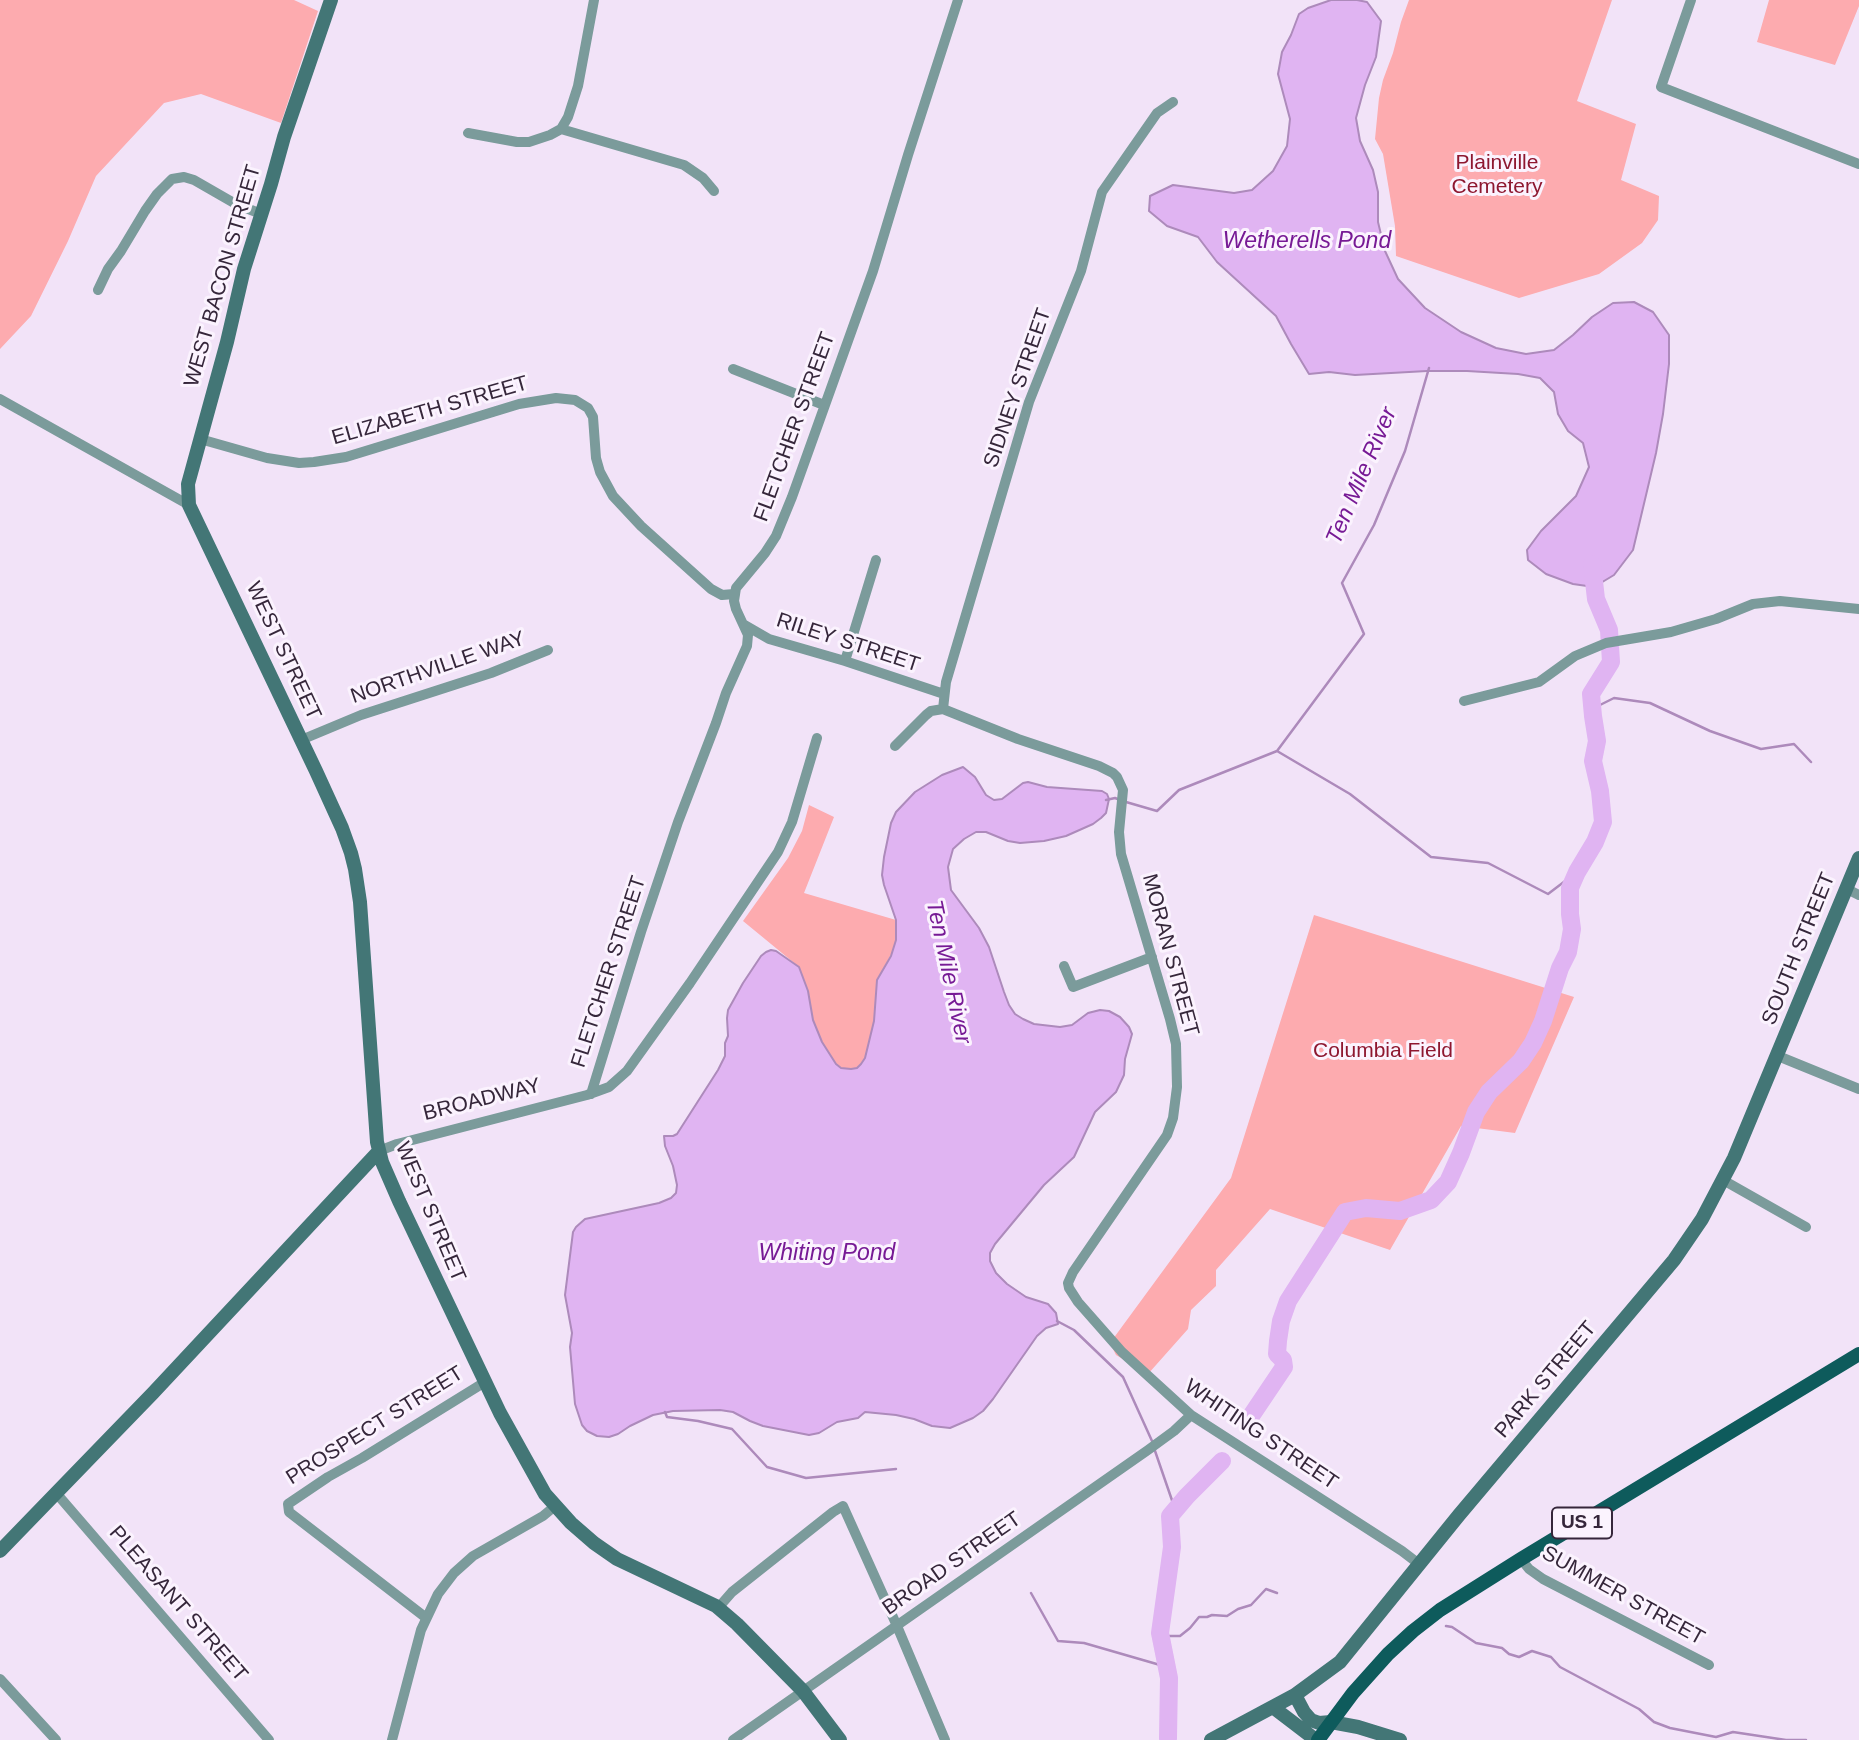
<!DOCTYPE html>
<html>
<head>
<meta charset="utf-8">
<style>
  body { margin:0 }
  canvas { display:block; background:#f2e3f8 }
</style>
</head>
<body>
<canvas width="1859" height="1740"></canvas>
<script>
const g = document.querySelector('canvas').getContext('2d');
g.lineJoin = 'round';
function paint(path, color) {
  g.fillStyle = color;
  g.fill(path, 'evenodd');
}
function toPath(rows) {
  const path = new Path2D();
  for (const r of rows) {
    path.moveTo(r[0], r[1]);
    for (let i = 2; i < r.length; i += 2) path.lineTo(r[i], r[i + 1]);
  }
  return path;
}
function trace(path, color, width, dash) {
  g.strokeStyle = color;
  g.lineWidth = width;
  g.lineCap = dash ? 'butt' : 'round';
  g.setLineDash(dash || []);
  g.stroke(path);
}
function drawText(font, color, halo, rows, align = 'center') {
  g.font = font + ' Helvetica,sans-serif';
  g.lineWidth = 6;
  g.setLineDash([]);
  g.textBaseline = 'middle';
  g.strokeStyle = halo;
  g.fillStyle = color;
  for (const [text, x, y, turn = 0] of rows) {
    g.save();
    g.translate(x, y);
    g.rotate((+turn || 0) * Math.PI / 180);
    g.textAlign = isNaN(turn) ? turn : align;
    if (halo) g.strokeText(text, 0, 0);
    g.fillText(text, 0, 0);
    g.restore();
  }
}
const green = toPath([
  [0,0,294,0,318,11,281,123,201,94,164,103,96,176,68,241,31,316,0,349],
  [1409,0,1612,0,1577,101,1636,124,1621,180,1659,196,1658,220,1642,243,1599,274,1519,298,1396,256,1395,226,1383,154,1375,139,1379,98,1383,80,1393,53,1401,22],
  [1769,0,1859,0,1859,6,1835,65,1757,42],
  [809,805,834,817,804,893,896,920,897,927,895,947,877,980,874,1021,865,1058,857,1068,851,1069,841,1068,836,1064,822,1042,813,1020,808,991,799,967,743,921,788,858,802,831],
  [1314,915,1574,997,1515,1133,1461,1126,1390,1250,1270,1209,1216,1270,1216,1286,1191,1310,1188,1329,1148,1374,1116,1355,1110,1343,1231,1178]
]);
const water = toPath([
  [1331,0,1357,0,1367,2,1381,21,1376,57,1365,85,1356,118,1360,141,1373,170,1378,192,1378,222,1385,251,1398,279,1425,308,1461,332,1496,348,1526,354,1554,350,1573,335,1592,317,1613,303,1634,302,1653,312,1669,335,1669,364,1663,414,1656,453,1633,550,1614,575,1594,587,1573,584,1546,574,1528,560,1527,550,1541,531,1576,496,1589,467,1583,443,1568,431,1558,414,1554,392,1540,378,1518,374,1467,371,1427,371,1355,375,1329,372,1309,374,1291,344,1276,316,1217,262,1198,237,1167,226,1149,211,1150,196,1173,185,1234,193,1252,190,1273,171,1287,146,1290,119,1278,74,1282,52,1291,35,1299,14,1308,8,1331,0],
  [963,767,975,777,986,795,994,800,1002,799,1023,783,1028,782,1047,787,1102,791,1107,794,1109,799,1106,813,1101,818,1093,824,1066,836,1044,841,1020,843,1008,841,986,832,976,832,964,839,953,849,948,867,951,890,979,928,989,947,1004,992,1009,1005,1015,1014,1023,1019,1034,1024,1060,1027,1072,1025,1088,1013,1100,1010,1109,1011,1120,1017,1129,1027,1132,1034,1125,1059,1124,1075,1116,1092,1095,1112,1074,1157,1044,1185,995,1244,990,1253,990,1261,996,1273,1007,1284,1026,1297,1048,1304,1056,1313,1058,1324,1046,1328,1037,1336,993,1399,983,1411,973,1418,950,1428,932,1426,914,1419,896,1415,865,1412,858,1418,837,1422,819,1433,809,1435,763,1426,750,1421,733,1412,720,1410,673,1411,653,1415,630,1426,618,1434,609,1437,597,1436,587,1431,582,1425,575,1404,570,1347,572,1333,565,1295,573,1232,576,1227,585,1219,659,1203,671,1198,676,1193,677,1185,673,1166,665,1146,664,1136,673,1136,677,1134,718,1070,725,1056,725,1043,728,1036,727,1018,728,1010,743,983,761,956,766,952,771,950,776,951,799,967,808,991,813,1020,822,1042,836,1064,841,1068,851,1069,857,1068,861,1064,865,1058,874,1021,877,980,891,956,896,940,896,920,884,885,882,875,884,857,891,823,896,812,915,792,942,775,963,767]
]);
const stream = toPath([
  [1592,709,1614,698,1650,703,1710,731,1761,749,1794,744,1811,762],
  [1277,751,1350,794,1431,857,1488,863,1548,894,1577,872],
  [1106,800,1115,798,1120,800],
  [1126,802,1157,811,1179,790,1277,751,1364,634,1342,583,1374,525,1405,451,1429,368],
  [1057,1321,1074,1330,1123,1377,1152,1441],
  [665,1412,667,1417,698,1421,732,1429,767,1467,806,1478,896,1469],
  [1154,1448,1175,1509],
  [1031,1593,1058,1641,1084,1643,1167,1667],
  [1446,1626,1452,1627,1476,1643,1502,1648,1509,1654,1519,1657,1532,1651,1551,1657,1560,1667,1639,1709,1654,1722,1670,1728,1716,1737,1733,1732,1786,1740,1806,1740],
  [1161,1636,1180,1636,1190,1628,1199,1617,1207,1617,1212,1615,1227,1616,1238,1609,1251,1605,1266,1589,1277,1593]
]);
const river = toPath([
  [1247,1422,1284,1367,1283,1360,1277,1354,1278,1341,1281,1321,1288,1301,1345,1212,1366,1208,1400,1211,1431,1200,1448,1182,1461,1153,1476,1112,1489,1092,1521,1061,1533,1043,1543,1021,1560,968,1568,952,1572,929,1570,914,1570,888,1577,872,1595,842,1603,822,1600,791,1593,761,1597,741,1593,716,1591,694,1611,662,1609,630,1596,599,1592,564],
  [1168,1738,1169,1678,1160,1633,1172,1547,1170,1516,1187,1496,1222,1461]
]);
const street = toPath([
  [1691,0,1661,87,1859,164],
  [561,129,684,165,703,178,714,191],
  [468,133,517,142,529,142,550,135,561,129,568,117,578,86,594,0],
  [98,290,108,269,121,251,145,211,157,194,172,179,184,177,194,180,234,203,261,214],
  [733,369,824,405],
  [0,399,189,505],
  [200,439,267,458,299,463,314,462,346,457,519,404,556,398,575,400,588,408,593,417,596,458,600,472,613,496,641,526,711,589,722,595,734,594],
  [743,624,769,639,845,661,944,694],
  [845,661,876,560],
  [1464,701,1539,682,1575,656,1606,643,1671,632,1716,619,1753,604,1780,601,1859,609],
  [943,709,946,682,1029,402,1081,271,1102,192,1157,113,1173,102],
  [301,740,361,715,491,673,548,650],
  [895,746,926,715,931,711,943,709,1018,739,1099,766,1113,773,1117,777,1123,790,1119,832,1121,854,1170,1019,1176,1044,1177,1087,1173,1118,1167,1135,1073,1272,1068,1283,1069,1288,1078,1302,1122,1352,1191,1415,1402,1551,1419,1564],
  [1847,889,1859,895],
  [1064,966,1073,987,1152,957],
  [1778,1056,1859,1089],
  [591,1094,641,932,678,822,716,723,726,693,747,646,748,635,736,609,734,601,736,588,765,553,776,536,792,497,873,271,908,155,958,0],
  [379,1151,397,1144,587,1095,609,1087,627,1071,690,983,778,852,792,822,817,738],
  [1723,1180,1806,1227],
  [57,1494,269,1740],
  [1521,1559,1529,1569,1543,1579,1709,1665],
  [718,1608,732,1592,833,1512,843,1506,897,1626,945,1740],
  [425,1617,289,1512,288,1504,328,1477,362,1458,485,1382],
  [0,1679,56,1740],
  [392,1740,421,1630,438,1594,454,1573,473,1556,543,1516,555,1506],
  [733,1740,1148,1450,1174,1431,1191,1415]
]);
const secondary = toPath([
  [331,0,284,137,271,184,244,269,227,342,188,484,189,505,316,771,342,828,351,853,355,869,360,902,377,1142,382,1162,399,1201,500,1413,545,1494,571,1523,594,1543,617,1559,716,1606,737,1624,803,1691,840,1740],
  [0,1551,153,1393,379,1151],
  [1295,1695,1304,1712,1311,1720,1319,1723,1331,1722,1358,1727,1400,1740],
  [1274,1708,1316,1740],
  [1211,1740,1295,1695,1340,1662,1459,1515,1674,1260,1702,1219,1734,1158,1859,858]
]);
const primary = toPath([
  [1318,1740,1353,1693,1388,1654,1413,1631,1440,1610,1521,1559,1859,1354]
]);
const shields = [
  [1582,1523,60]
];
const shieldNames = [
  ["US 1",1582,1523]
];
const parkNames = [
  ["Plainville",1497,163],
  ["Cemetery",1497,187],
  ["Columbia Field",1383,1051]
];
const streetNames = [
  ["WEST BACON STREET",223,276,-74],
  ["SIDNEY STREET",1018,388,-71],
  ["ELIZABETH STREET",430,411,-16],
  ["FLETCHER STREET",795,427,-70],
  ["RILEY STREET",848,643,18],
  ["WEST STREET",283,651,65],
  ["NORTHVILLE WAY",438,668,-19],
  ["SOUTH STREET",1799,949,-68],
  ["MORAN STREET",1170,955,75],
  ["FLETCHER STREET",609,972,-72],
  ["BROADWAY",482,1100,-14],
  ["WEST STREET",430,1212,67],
  ["PARK STREET",1546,1380,-50],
  ["PROSPECT STREET",375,1426,-32],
  ["WHITING STREET",1261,1435,34],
  ["BROAD STREET",952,1564,-35],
  ["SUMMER STREET",1623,1596,29],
  ["PLEASANT STREET",178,1604,49]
];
const waterNames = [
  ["Wetherells Pond",1307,242],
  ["Ten Mile River",1362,476,-67],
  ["Ten Mile River",948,972,78],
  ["Whiting Pond",827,1254]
];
paint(green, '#fdabaf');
paint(water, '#e0b4f2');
trace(water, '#ad8abb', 2);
trace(stream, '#ad8abb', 2.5);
trace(river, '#e0b4f2', 18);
trace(street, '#7b9b9b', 10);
trace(secondary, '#437676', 14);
trace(primary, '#0e5b5c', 14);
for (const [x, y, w] of shields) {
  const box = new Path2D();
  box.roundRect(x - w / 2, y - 15.5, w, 31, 5);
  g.fillStyle = '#fbf3fe';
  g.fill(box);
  trace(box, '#36273b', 2);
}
drawText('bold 19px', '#36273b', null, shieldNames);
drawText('21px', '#8e1730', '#fbf3fe', parkNames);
drawText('21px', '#36273b', '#fbf3fe', streetNames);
drawText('italic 23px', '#771a95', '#fbf3fe', waterNames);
</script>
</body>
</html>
